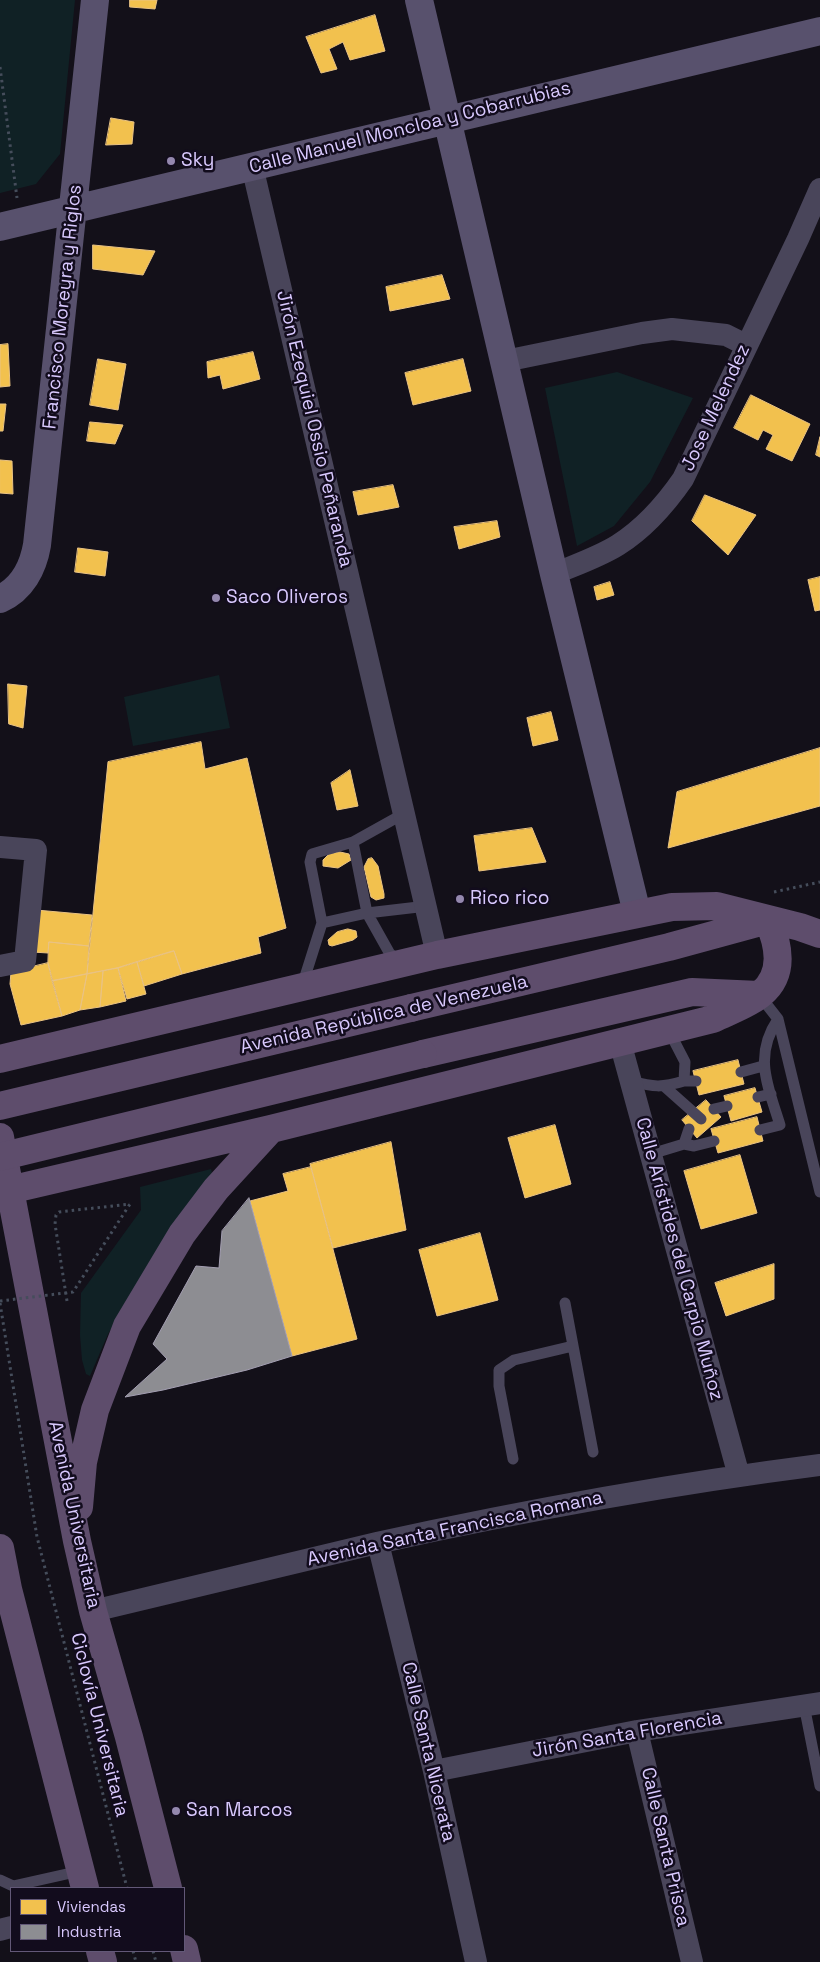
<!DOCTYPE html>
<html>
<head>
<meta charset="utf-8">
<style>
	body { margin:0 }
	#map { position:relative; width:820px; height:1962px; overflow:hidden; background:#131019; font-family:"Space Grotesk",sans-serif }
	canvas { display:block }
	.legend { position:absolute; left:10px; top:1887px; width:175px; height:65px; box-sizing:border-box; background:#120c1d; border:1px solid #625877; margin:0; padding:6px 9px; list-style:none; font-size:15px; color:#d9c9fe }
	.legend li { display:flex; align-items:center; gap:10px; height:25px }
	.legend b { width:25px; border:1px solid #625877 }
</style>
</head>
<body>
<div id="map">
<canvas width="820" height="1962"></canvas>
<ul class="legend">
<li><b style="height:14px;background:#f2c14e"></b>Viviendas</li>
<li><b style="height:14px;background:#8d8d92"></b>Industria</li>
</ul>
</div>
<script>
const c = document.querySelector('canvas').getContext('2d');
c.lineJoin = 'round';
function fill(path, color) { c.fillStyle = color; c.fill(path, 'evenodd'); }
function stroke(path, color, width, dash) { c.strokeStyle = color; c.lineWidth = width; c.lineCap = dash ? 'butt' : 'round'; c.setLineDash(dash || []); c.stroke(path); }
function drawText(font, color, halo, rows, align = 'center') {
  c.font = font + ' "Space Grotesk",sans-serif'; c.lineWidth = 5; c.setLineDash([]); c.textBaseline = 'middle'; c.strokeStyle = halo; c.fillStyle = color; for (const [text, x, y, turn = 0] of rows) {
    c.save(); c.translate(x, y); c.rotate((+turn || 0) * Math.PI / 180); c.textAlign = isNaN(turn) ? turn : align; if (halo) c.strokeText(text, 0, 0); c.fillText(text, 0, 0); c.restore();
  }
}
fill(new Path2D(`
	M0,0H75L60,154L36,184L0,193Z
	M617,372L693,398L650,482L614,526L577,546L545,388Z
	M219,675L230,728L133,746L124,697Z
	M211,1169L212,1173L176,1224L108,1334L90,1376L86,1374L82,1360L80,1335L81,1293L141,1210L140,1187Z`), '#102125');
const homes = new Path2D(`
	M130,0H157L155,9L130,7Z
	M375,15L385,51L350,60L343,42L329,49L337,69L321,73L306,37Z
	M111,118L134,122L132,144L106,145Z
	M93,245L155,251L143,275L93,269Z
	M442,275L450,299L390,311L386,287Z
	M8,344L10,386L0,387V345Z
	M253,352L260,379L223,389L220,375L208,378L207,362Z
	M98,359L126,364L118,410L90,405Z
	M463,359L471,391L413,405L405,373Z
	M751,395L810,424L792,461L766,449L773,435L763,430L758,440L734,428Z
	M0,404H6L3,431H0Z
	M90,422L123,425L115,444L87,441Z
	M820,437V457L816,455Z
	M0,460L12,461L13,494L0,493Z
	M393,485L399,507L358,515L353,492Z
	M705,495L756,515L728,555L692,521Z
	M497,521L500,537L459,549L454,527Z
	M78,548L108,552L105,576L75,572Z
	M820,577V610L815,611L808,580Z
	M610,582L614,595L597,600L594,587Z
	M8,684L27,686L23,728L9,724Z
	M551,712L558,740L533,746L527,718Z
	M201,742L205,769L247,758L286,928L258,937L261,953L182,974L174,951L118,968L87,974L108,762Z
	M820,748V806L668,848L677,792Z
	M350,770L358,806L337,810L331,783Z
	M532,828L546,862L479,871L474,836Z
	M340,852L349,854L351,860L338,868L323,866V860L329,854Z
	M372,858L378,866L384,894V898L376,900L371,897L364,867L368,859Z
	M36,910L92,915L89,946L49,942L48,953L32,952Z
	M348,929L356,931L357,937L353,940L332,946L329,945L328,940L337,932Z
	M49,942L89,946L87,974L52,981L48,963Z
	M174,951L182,974L144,986L137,962Z
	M137,962L146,994L127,999L118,968Z
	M48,963L62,1016L21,1025L10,984L11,972Z
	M118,968L126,1001L100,1007L103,971Z
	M103,971L100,1007L80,1010L87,974Z
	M87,974L80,1010L62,1016L52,981Z
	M738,1060L744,1084L699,1095L693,1071Z
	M755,1088L762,1112L731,1121L724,1096Z
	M706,1100L721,1117L697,1138L682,1120Z
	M757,1117L763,1141L718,1153L711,1129Z
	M555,1125L571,1184L525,1198L508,1138Z
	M391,1142L406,1230L333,1248L310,1164Z
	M740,1155L757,1213L701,1229L684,1171Z
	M311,1167L357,1339L292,1356L250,1201L288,1191L283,1174Z
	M480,1233L498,1300L437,1316L419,1250Z
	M774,1264V1299L726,1316L715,1283Z`);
fill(homes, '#f2c14e');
stroke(homes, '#eac383', 1);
const industry = new Path2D(`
	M249,1198L292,1356L247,1370L163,1390L125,1397L167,1359L153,1344L196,1266L219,1268L222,1231Z`);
fill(industry, '#8d8d92');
stroke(industry, '#a49fb2', 1);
stroke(new Path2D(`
	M0,67L17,198
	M774,892L820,882
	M67,1301L55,1224L56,1215L59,1212L130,1204
	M0,1303L37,1537L127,1888
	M133,1951L136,1962
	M153,1951L156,1962`), '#454d5b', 3, [2.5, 4]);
stroke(new Path2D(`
	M353,842L367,913L427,906
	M322,923L367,913L390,954L401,961
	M302,986L322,923L310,862L312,854L353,842L405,813
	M778,1019L820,1192
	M669,1031L685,1062L684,1081H696
	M741,1072L763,1066
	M631,1081C654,1087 661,1088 684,1081
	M665,1087L701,1119
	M758,1097L771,1094
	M714,1109L727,1106
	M760,1130L780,1125C768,1086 753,1056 778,1019L760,996
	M684,1144L694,1146L714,1141
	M651,1154L684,1144L689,1129
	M565,1303L593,1452
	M513,1459L499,1386V1370L514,1360L573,1346
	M804,1705L820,1786
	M0,1880L13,1886L80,1871`), '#49455a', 11);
stroke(new Path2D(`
	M252,166L437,955
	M505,361L642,333L672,329L726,335L746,345
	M554,574C575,565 599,557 618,545C645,528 665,505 683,479L798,239L820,189
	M0,847L36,850L25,961L0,966
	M620,1042L739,1476
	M378,1543L434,1771L476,1962
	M93,1611C188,1589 282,1565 377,1543C523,1511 671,1484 820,1465
	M637,1731L692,1962
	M434,1771L637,1731L820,1703
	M0,1930L11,1927`), '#49455a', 22);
stroke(new Path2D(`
	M419,0L554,574L637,913
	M0,227L820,31
	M0,599C22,589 33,568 37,545L95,0`), '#58516d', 28);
stroke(new Path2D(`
	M411,1008L669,947L768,920
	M423,1054L692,992L759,995
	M0,1059L437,955L672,907L717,906L800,927L820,934
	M0,1137L77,1541L93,1611L129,1737L168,1888
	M0,1192L271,1129L713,1019C727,1012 750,1004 761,994C785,974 779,945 768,920
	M79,1507L83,1462L95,1410L127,1326L182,1234L216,1189L271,1129
	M0,1548L8,1589L85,1888
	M184,1949L187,1962
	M100,1951L103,1962`), '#5e4d6c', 28);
stroke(new Path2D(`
	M0,1301L73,1292L130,1204`), '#454d5b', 3, [2.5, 4]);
stroke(new Path2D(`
	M0,1106L411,1008
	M0,1157L423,1054`), '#5e4d6c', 28);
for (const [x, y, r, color] of [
	[171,161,5,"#9488ae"],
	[216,598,5,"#9488ae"],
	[460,899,5,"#9488ae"],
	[176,1811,5,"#9488ae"]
]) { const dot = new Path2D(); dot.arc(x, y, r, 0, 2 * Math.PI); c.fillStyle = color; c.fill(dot); stroke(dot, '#120c1d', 2); }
drawText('19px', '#d9c9fe', '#120c1d', [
	["Calle Manuel Moncloa y Cobarrubias",410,128,-14],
	["Francisco Moreyra y Riglos",63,307,-84],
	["Jose Melendez",716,408,-65],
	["Jirón Ezequiel Ossio Peñaranda",314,429,77],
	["Avenida República de Venezuela",384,1015,-13],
	["Calle Arístides del Carpio Muñoz",679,1259,75],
	["Avenida Universitaria",74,1515,78],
	["Avenida Santa Francisca Romana",455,1529,-12],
	["Ciclovía Universitaria",99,1725,76],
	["Jirón Santa Florencia",627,1735,-10],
	["Calle Santa Nicerata",428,1752,77],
	["Calle Santa Prisca",665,1847,77]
]);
drawText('19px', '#d9c9fe', '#120c1d', [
	["Sky",181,161],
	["Saco Oliveros",226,598],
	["Rico rico",470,899],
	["San Marcos",186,1811]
], 'left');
</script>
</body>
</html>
